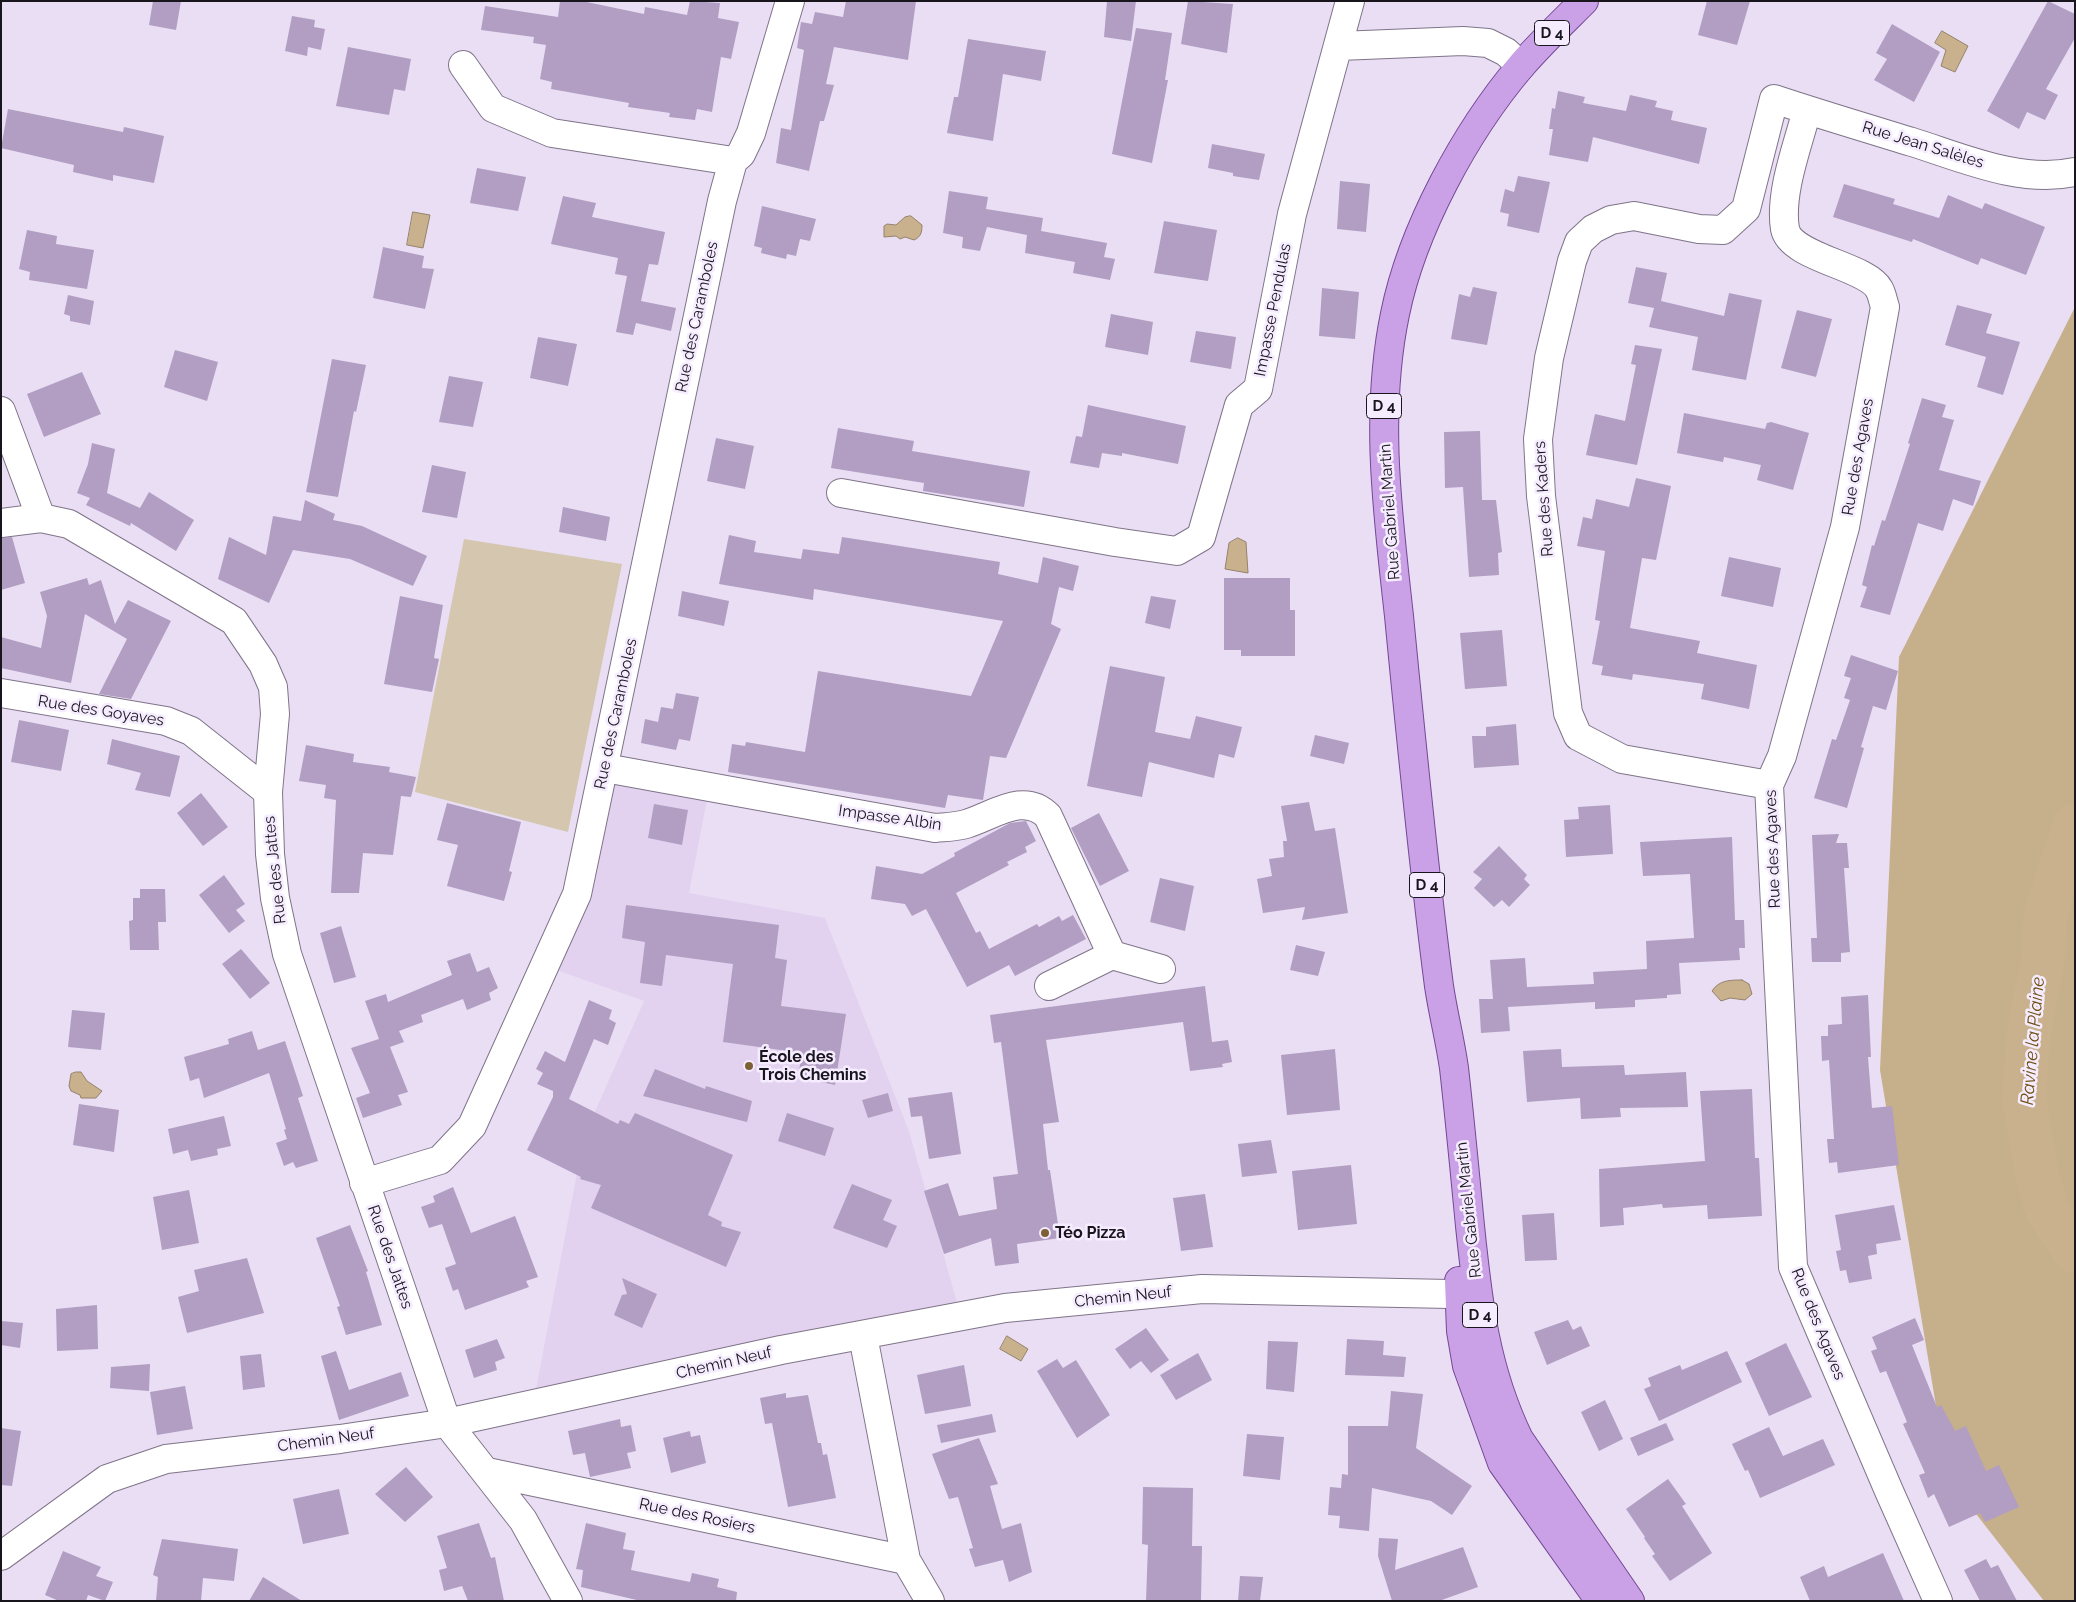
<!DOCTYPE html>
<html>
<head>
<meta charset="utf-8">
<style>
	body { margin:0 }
	#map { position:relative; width:2076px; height:1602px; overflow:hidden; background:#eadef5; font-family:Raleway,sans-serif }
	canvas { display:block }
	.frame { position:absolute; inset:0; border:2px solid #19151d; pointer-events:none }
</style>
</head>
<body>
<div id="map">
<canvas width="2076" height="1602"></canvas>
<div class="frame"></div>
</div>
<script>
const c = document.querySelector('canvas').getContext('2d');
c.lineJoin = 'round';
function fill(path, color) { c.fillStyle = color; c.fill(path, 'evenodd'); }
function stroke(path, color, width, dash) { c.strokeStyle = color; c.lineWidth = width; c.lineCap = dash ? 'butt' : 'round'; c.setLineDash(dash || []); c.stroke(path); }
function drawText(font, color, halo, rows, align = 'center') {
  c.font = font + ' Raleway,sans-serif'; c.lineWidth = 5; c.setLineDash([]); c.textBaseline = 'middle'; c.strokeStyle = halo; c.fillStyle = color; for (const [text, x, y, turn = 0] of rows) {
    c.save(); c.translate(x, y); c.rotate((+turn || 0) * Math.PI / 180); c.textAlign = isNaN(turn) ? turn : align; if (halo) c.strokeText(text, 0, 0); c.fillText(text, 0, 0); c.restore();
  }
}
fill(new Path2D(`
	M602,781L707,800L689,893L825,918L909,1131L961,1317L533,1405L584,1136L644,1001L545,966Z`), '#e2d2ef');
fill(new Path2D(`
	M464,539L622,564L568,832L415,792Z`), '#d5c6af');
fill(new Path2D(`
	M2075,307V1601H2044L1948,1478L1880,1070L1899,657Z`), '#c6af8b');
const water = new Path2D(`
	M1942,31L1968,46L1955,72L1941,66L1946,50L1935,43Z
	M413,212L430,215L423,248L407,245Z
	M911,216L922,225C922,232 921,237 914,240L905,237L900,239L896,236L884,237V226L887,224L896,225L905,217Z
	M1238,538L1246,542L1248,573L1225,569L1229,543Z
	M1742,980L1749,984L1752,994L1745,1000L1730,998L1721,1001L1712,991C1719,980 1730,980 1742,980Z
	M76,1072H81L87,1081L102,1091L96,1098H81L80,1095L71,1091L69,1086L71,1074Z
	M1007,1336L1028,1349L1021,1361L1000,1349Z`);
fill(water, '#c8b18c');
stroke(water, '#94826b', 1);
stroke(new Path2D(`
	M2075,825L2046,913L2042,967L2033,1007L2027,1053L2024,1099L2037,1176L2048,1212L2075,1251`), '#c8b18c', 44);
fill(new Path2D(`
	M153,1H181L176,30L149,25Z
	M560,1H582L644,14L645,7L687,15L690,1L720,3L718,18L739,22L731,59L721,57L712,112L697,109L695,120L669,117L670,113L628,107L629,103L551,89L552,82L540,79L546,45L533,43L534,37L481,30L485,6L558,17Z
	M846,1H916L908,60L834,47L826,84L834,85L824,121H820L809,171L776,163L781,128L791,130L804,50L797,48L801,22L812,24L815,12L843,17Z
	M1107,1H1136L1131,41L1104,37Z
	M1188,1L1233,4L1227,53L1181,44Z
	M1707,1H1750L1737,45L1698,35Z
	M2048,1L2075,14V38L2046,89L2058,95L2045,120L2027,112L2019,129L1987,111Z
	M292,16L315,20L314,27L325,29L321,50L308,47L307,56L285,51Z
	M1892,24L1940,52L1914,102L1874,80L1887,59L1876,53Z
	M1136,28L1172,33L1165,80H1168L1152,163L1112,154Z
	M968,39L1046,51L1041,81L1003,74L993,141L947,133L954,97H958Z
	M348,47L411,59L405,91L394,89L389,115L336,106Z
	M1558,91L1585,97L1583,103L1626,111L1630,95L1657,101L1655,107L1673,111L1671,120L1707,128L1699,164L1593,137L1588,162L1549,155L1553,129H1549L1552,108L1555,109Z
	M8,109L123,132L124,127L164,136L154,183L113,175V181L73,172L74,165L1,148Z
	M1212,144L1265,154L1259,180L1233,176V173L1208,168Z
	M477,168L526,177L518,211L470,203Z
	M1518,176L1550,182L1539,233L1507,226L1509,214L1500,212L1505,189L1514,192Z
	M1340,181L1370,184L1366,232L1337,229Z
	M1844,184L1895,199L1893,204L1939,218L1948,195L1982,209L1985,203L2045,227L2026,275L1981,258L1978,265L1913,239L1912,242L1833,217Z
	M949,191L988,197L986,209L1043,218L1041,231L1107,243L1104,257L1115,259L1110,280L1073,273L1075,262L1025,253L1027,235L987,227L980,251L962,248L963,237L943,233Z
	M563,196L596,203L592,217L665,232L658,265L649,264L641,301L676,308L671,331L636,323L633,335L616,332L627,276L615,274L618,258L551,244Z
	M762,206L816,219L810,241L800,239L796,256L787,254L786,259L761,253L762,248L754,246Z
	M1164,221L1217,230L1208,281L1154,273Z
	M27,230L57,236L56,244L94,250L87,289L29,280L30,272L19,269Z
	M383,247L424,256L422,268L434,269L425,309L373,298Z
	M1636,267L1667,273L1661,301L1724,316L1729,293L1762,300L1746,380L1692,370L1698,337L1649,327L1654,308L1628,303Z
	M1473,287L1497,292L1487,345L1451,339L1459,294L1470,297Z
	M1322,288L1359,292L1355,339L1319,336Z
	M68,295L94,301L90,325L70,321V316L64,314Z
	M1957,305L1992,314L1986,333L2020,342L2003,395L1977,387L1986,357L1945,345Z
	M1797,310L1832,319L1816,377L1781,368Z
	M1111,314L1153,322L1148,355L1105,347Z
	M1196,331L1236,337L1231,369L1190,362Z
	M538,337L577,344L568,386L530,378Z
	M1635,345L1662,349L1637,465L1586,455L1595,414L1625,421L1636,365L1631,364Z
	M175,350L218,362L207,401L164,387Z
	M332,359L366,365L356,412L354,411L338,497L306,492Z
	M82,372L101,414L44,437L27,394Z
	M449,376L483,382L473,427L439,422Z
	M1922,398L1946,405L1942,417L1954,420L1939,470L1981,481L1973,506L1953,499L1943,531L1918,523L1890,615L1860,607L1867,587L1862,585L1872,545L1874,546L1882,520L1885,521L1910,444L1908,443Z
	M1088,405L1186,426L1178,464L1122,453V456L1102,453L1099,468L1070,463L1076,436L1082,437Z
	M1684,413L1765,429L1767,423L1771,422L1809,433L1793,490L1757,480L1761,465L1724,457L1723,462L1677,453Z
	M838,428L914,441L912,451L1030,471L1024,507L923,491L924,483L831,468Z
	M1480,431L1482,500H1496L1502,552L1498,553L1499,575L1469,577L1463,487L1445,488L1444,432Z
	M716,438L754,446L745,489L707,481Z
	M92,443L115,449L107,493L140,508L149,492L194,520L176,551L131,523L130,526L86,505L90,498L77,493L88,464Z
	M432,465L466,472L457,518L422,512Z
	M1636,478L1671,486L1656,560L1642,558L1630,628L1700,641L1697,653L1757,665L1749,709L1701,699L1704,684L1633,674L1632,680L1601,675L1603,666L1592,664L1600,621L1595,620L1605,551L1577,546L1583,517L1592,519L1596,499L1629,507Z
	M305,500L335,514L333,520L362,526L427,556L413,586L350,559L293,550L269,603L218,579L229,537L266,555L273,516L301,521Z
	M563,507L610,517L606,541L559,532Z
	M729,535L756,541L754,552L801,559L803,549L839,554L842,537L881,543L1000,562L998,574L1038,583L1043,557L1079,566L1073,591L1059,587L1051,624L1061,629L1006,758L990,756L983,800L948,795L945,808L728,772L732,744L745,746L746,742L805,752L818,671L971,696L1003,621L814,589L813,600L719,584Z
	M12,537L25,583L1,590V538Z
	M1729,557L1781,568L1773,607L1721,596Z
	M87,578L89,585L101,580L115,624L128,600L171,621L131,699L99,694L127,639L85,614L71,683L1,668V637L41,648L47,616L40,592Z
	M1224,578H1290V610H1295V656H1241V650H1224Z
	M682,591L729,601L724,626L678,616Z
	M400,596L443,605L434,658L439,659L432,692L384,684Z
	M1151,596L1176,600L1170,629L1145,623Z
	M1502,630L1507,686L1465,689L1460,633Z
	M1851,655L1898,671L1886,710L1873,706L1861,747L1864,748L1847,808L1814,798L1832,739L1836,740L1850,700L1844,698L1851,678L1844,676Z
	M1110,666L1165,677L1155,732L1190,739L1196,716L1242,727L1234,758L1219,754L1214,778L1149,762L1142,797L1087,786Z
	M676,693L699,697L690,741L679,739L676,750L641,743L645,719L658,722L661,707L673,709Z
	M19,720L69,730L61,771L11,762Z
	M1516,724L1519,765L1474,768L1472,736H1486V727Z
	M1315,735L1349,743L1344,764L1310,756Z
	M112,739L180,756L170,797L135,790L141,773L107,764Z
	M306,745L354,754L353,762L390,767L389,772L416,777L411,797L401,796L393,855L363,853L359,893H331L336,800L324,798L326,785L299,781Z
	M201,793L228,827L203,846L177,813Z
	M1309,802L1315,831L1335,828L1348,913L1302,920L1305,907L1263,913L1257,879L1272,876L1269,859L1284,857L1283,841H1287L1281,806Z
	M447,803L521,822L509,871L512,872L504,901L447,886L458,845L437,840Z
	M654,804L688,810L682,845L648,838Z
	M1610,805L1613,854L1566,857L1564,820L1579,819L1578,807Z
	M1099,813L1129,871L1100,886L1071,828Z
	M1026,821L1036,841L1025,847L1027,852L1007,862L1009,865L956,893L976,933L980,931L989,949L1037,924L1039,927L1059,916L1062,921L1073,915L1086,939L1015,976L1009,965L967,987L926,909L912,916L905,904L871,899L876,866L922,874L955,856L954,853L1010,823Z
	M1839,834L1836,843H1847L1849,868H1844L1850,952L1841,953V962H1812L1811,938H1817L1812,835Z
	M1732,837L1735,920H1744L1745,948H1739L1740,960L1679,963L1681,994L1667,995V998L1635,1000V1007L1595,1009V1002L1508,1007L1510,1031L1481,1033L1479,999H1493L1490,960L1525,958L1527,987L1594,984L1593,972L1647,969L1646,941L1694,938L1690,874L1643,876L1640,842Z
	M1499,846L1527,875L1524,879L1530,885L1509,907L1502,900L1494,907L1474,888L1482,879L1473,872Z
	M224,875L245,904L236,910L245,921L229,933L199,895Z
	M1160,878L1194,886L1185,931L1150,922Z
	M140,889H165L166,922H158L159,950H130L129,921L133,920V898H140Z
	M626,905L779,925L775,958L787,960L781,1006L846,1014L835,1085L798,1077L802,1053L723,1042L733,964L666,955L662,986L640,983L645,942L622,938Z
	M341,926L356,977L334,983L320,933Z
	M1296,945L1325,952L1318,976L1290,970Z
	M241,949L270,983L250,999L222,964Z
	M470,953L477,972L489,967L498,988L489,993L491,1000L467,1010L463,999L421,1015L423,1022L399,1031L404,1042L390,1047L408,1092L398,1095L402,1105L363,1118L356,1098L370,1093L351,1048L379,1039L365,1001L386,994L388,1002L452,975L447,961Z
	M1205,986L1212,1042L1228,1040L1232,1062L1222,1064L1223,1067L1190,1071L1183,1022L1046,1040L1059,1122L1043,1124L1048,1170H1050L1060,1238L1017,1244L1019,1263L995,1266L991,1238L944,1254L924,1191L948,1183L959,1216L997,1209L993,1177L1018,1174L1001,1042L994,1043L990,1015Z
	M1868,995L1871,1057H1868L1872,1108L1892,1106L1899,1165L1838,1173L1837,1162L1829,1163L1827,1139H1834L1829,1060L1822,1061L1821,1036H1828V1025L1842,1024L1841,997Z
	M589,1000L612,1010L609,1019L616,1023L608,1045L594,1039L569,1099L618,1124L620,1120L629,1124L635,1113L733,1155L708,1215L722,1222L721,1226L741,1232L726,1267L591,1208L601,1185L580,1179L581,1177L527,1150L553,1097V1091L537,1084L543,1073L536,1069L545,1051L565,1062Z
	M72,1010L105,1013L101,1050L68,1047Z
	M252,1031L258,1050L285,1041L303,1096L298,1098L318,1161L296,1168L293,1162L284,1166L276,1143L287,1139L284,1130L286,1129L269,1073L204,1098L199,1078L190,1081L184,1057L229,1044L228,1039Z
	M1335,1049L1340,1110L1287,1115L1281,1055Z
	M1561,1049L1562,1067L1624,1065L1625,1075L1686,1072L1688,1107L1620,1108L1621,1117L1581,1119L1580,1098L1527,1102L1523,1051Z
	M655,1069L705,1089L706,1086L752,1101L747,1122L643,1096Z
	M1752,1089L1755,1158H1759L1762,1216L1708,1219L1707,1205L1663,1208L1662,1204L1623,1208L1624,1225L1600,1227L1599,1169L1705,1161L1700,1091Z
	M952,1092L961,1154L929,1159L922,1116L911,1117L908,1098Z
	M888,1093L893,1111L868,1118L862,1100Z
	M79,1104L119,1110L114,1152L73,1145Z
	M787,1113L834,1128L825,1156L778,1141Z
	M224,1116L231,1146L217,1149L218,1155L191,1161L188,1150L173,1154L168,1129Z
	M1271,1140L1277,1173L1242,1177L1238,1144Z
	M1351,1165L1357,1224L1298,1230L1292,1171Z
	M852,1184L892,1200L883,1220L897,1226L887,1248L833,1228Z
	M453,1187L471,1233L515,1216L538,1277L526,1281L529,1287L465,1310L458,1289L453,1291L445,1268L456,1264L442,1224L429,1228L421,1207L435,1202L433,1196Z
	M189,1190L199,1243L162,1250L153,1197Z
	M1205,1194L1213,1247L1181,1251L1173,1198Z
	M1894,1205L1901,1240L1876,1244L1877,1254L1868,1256L1872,1279L1849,1283L1846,1270L1840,1271L1836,1251L1841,1250L1835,1215Z
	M1554,1213L1557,1260L1525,1261L1522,1215Z
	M350,1225L368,1271L366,1272L382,1325L346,1335L337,1307L340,1306L316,1238Z
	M247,1258L264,1313L187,1333L178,1297L199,1291L194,1270Z
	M622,1278L657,1294L642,1328L614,1315L622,1295L627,1294Z
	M97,1305L98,1349L57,1351L56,1309Z
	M1915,1318L1924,1340L1912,1345L1937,1407L1941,1405L1955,1431L1966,1426L1986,1471L1999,1465L2019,1507L1985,1522L1980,1513L1949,1527L1934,1494L1928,1498L1919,1475L1925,1473L1903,1424L1907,1422L1886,1371L1880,1373L1871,1351L1877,1349L1872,1337Z
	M1568,1320L1573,1330L1581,1326L1590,1346L1547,1365L1534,1332Z
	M1,1321L23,1323L20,1348L1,1345Z
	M1146,1328L1169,1360L1151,1373L1141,1361L1130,1369L1115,1349Z
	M497,1339L505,1358L495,1362L497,1370L474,1378L465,1350Z
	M1347,1339L1384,1341L1383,1355L1406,1357L1404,1377L1345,1375Z
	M1268,1341L1298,1342L1294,1392L1266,1389Z
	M1786,1343L1812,1397L1769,1416L1745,1363Z
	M336,1351L349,1390L401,1372L409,1396L339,1420L321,1356Z
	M1727,1351L1742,1382L1659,1421L1644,1389L1651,1386L1648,1378L1680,1365L1682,1370Z
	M1198,1353L1212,1380L1176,1400L1160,1375Z
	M261,1354L265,1387L243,1390L240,1356Z
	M1057,1359L1063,1368L1076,1360L1110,1415L1077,1438L1037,1371Z
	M150,1364L149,1391L110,1388L111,1367Z
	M964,1365L971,1406L925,1414L917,1375Z
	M185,1386L193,1429L157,1435L150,1392Z
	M1391,1391L1423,1394L1416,1448L1472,1486L1452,1515L1431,1501L1372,1488L1369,1531L1339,1528L1340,1516L1328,1515L1330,1487L1341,1488L1342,1474L1348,1475V1426H1388Z
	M786,1393V1398L808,1395L818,1443H821L823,1455L827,1454L836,1498L788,1507L772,1423L765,1424L760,1398Z
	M1605,1400L1623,1439L1599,1451L1581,1412Z
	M992,1414L996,1432L941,1443L937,1425Z
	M620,1419L621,1427L631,1425L636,1451L627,1453L631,1468L590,1477L585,1453L573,1455L568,1431Z
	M1666,1423L1674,1440L1638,1456L1630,1438Z
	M1769,1427L1783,1456L1823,1439L1835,1465L1760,1498L1748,1470L1745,1471L1732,1444Z
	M1,1428L21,1431L12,1486L1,1485Z
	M690,1431L691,1437L700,1435L706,1463L671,1473L663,1438Z
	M1247,1434L1284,1437L1280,1480L1243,1476Z
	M979,1438L998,1484L990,1486L1002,1529L1021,1523L1032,1572L1009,1582L1003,1560L975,1567L969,1549L973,1548L958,1497L949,1499L932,1454Z
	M406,1467L433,1497L405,1522L375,1494Z
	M1668,1479L1686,1504L1682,1506L1712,1553L1670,1581L1652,1556L1655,1554L1644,1538L1645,1537L1626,1509Z
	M1143,1487L1193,1488L1192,1546H1202L1201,1601H1146L1148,1545L1142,1544Z
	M339,1489L349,1534L303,1544L293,1499Z
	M479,1523L491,1558L495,1557L504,1601H468L462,1586L444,1591L439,1570L447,1568L437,1536Z
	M586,1523L626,1533L623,1549L635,1551L631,1570L690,1582L692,1573L719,1579L717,1587L737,1592L736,1601H641L581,1587L583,1570L576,1569Z
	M1379,1538L1398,1539L1395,1570L1463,1547L1478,1587L1439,1601H1392L1378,1556Z
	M162,1539L238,1549L234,1581L203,1578L201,1601H156L158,1577L153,1575Z
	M63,1551L101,1567L96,1576L113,1582L105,1601L88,1595L86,1601H59L45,1595Z
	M1883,1553L1904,1601H1810L1800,1577L1824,1566L1828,1577Z
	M1986,1559L1991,1568L1998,1565L2017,1601H1980L1964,1570Z
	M1240,1576L1263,1577L1260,1601H1238Z
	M263,1577L302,1601H249Z`), '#b19ec2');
const street = new Path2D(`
	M1339,46L1463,41L1488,43L1506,52L1521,66
	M463,65L493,108L552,133L733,161
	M1807,110C1798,145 1779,193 1785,229C1791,258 1867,266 1879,289C1882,294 1883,301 1885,307L1845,527L1782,756L1769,785L1793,1267L1889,1491L1938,1601
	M1,411L41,518
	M841,493L1115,542L1177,551L1201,537L1239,405L1258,389L1292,214L1350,1
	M1,523L41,518L69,524L234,621L263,664L273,687L275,714L268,792L270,854L275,898L287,954L447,1423L523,1520L568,1601
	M1,693L166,721L191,731L268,792
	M605,768L935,828C945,827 956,827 966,824C993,816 1024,791 1048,816L1112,955
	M1769,785L1622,759L1578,736L1568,713L1541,496L1538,439L1549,358L1572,261L1579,242L1593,229L1611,220L1634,216L1699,229L1723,230L1746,209L1774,99C1819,114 1866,128 1912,142C1963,158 2021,184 2075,172
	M1049,986L1112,955L1161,969
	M364,1183L440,1160L472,1126L577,894L722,201L733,161L741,154L751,133L790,1
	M863,1336L906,1560L930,1601
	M487,1472L906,1560`);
const secondary = new Path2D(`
	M1,1556L107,1479L166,1459L340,1439L447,1423L781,1350L1005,1308L1202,1289L1450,1294L1477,1291`);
const primary = new Path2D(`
	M1584,1C1563,22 1541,43 1521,66C1465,132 1412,230 1395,314C1374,415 1388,516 1399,616C1411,740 1423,863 1439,986C1443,1013 1450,1040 1454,1068C1460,1121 1465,1174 1470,1226C1478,1303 1485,1369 1519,1439L1630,1601
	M1459,1281L1461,1331L1467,1366L1502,1463L1600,1601`);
stroke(street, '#7f7488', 30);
stroke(secondary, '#7f7488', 30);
stroke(primary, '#754895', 30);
stroke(street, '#fff', 28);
stroke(secondary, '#fff', 28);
stroke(primary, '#caa1e6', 28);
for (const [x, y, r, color] of [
	[749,1066,5,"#7c6134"],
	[1045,1233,5,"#7c6134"]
]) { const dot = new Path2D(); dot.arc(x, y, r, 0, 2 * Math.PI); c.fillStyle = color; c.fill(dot); stroke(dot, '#f6ecff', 2); }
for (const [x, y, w] of [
	[1552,33,35],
	[1384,406,35],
	[1427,885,35],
	[1480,1315,35]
]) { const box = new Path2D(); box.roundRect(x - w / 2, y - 12.5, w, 25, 4); c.fillStyle = '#f6ecff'; c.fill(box); stroke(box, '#19151d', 1); }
drawText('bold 15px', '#19151d', null, [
	["D 4",1552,33],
	["D 4",1384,406],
	["D 4",1427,885],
	["D 4",1480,1315]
]);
drawText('16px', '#19151d', '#f6ecff', [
	["Rue Jean Salèles",1923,145,17],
	["Impasse Pendulas",1273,310,-79],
	["Rue des Caramboles",697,317,-78],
	["Rue des Agaves",1858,457,-80],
	["Rue des Kaders",1544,499,-94],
	["Rue Gabriel Martin",1390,512,-94],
	["Rue des Goyaves",101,711,9],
	["Rue des Caramboles",616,714,-78],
	["Impasse Albin",890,818,8],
	["Rue des Agaves",1773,849,-92],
	["Rue des Jattes",275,870,-96],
	["Rue Gabriel Martin",1469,1210,-96],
	["Rue des Jattes",390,1257,71],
	["Chemin Neuf",1123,1297,-6],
	["Rue des Agaves",1818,1324,68],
	["Chemin Neuf",724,1363,-13],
	["Chemin Neuf",326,1440,-8],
	["Rue des Rosiers",697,1516,12]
]);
drawText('bold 16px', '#19151d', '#f6ecff', [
	["École des",759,1057],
	["Trois Chemins",759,1075],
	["Téo Pizza",1055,1233]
], 'left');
drawText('italic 18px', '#6f4f11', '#f6ecff', [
	["Ravine la Plaine",2033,1041,-85]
]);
</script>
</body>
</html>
